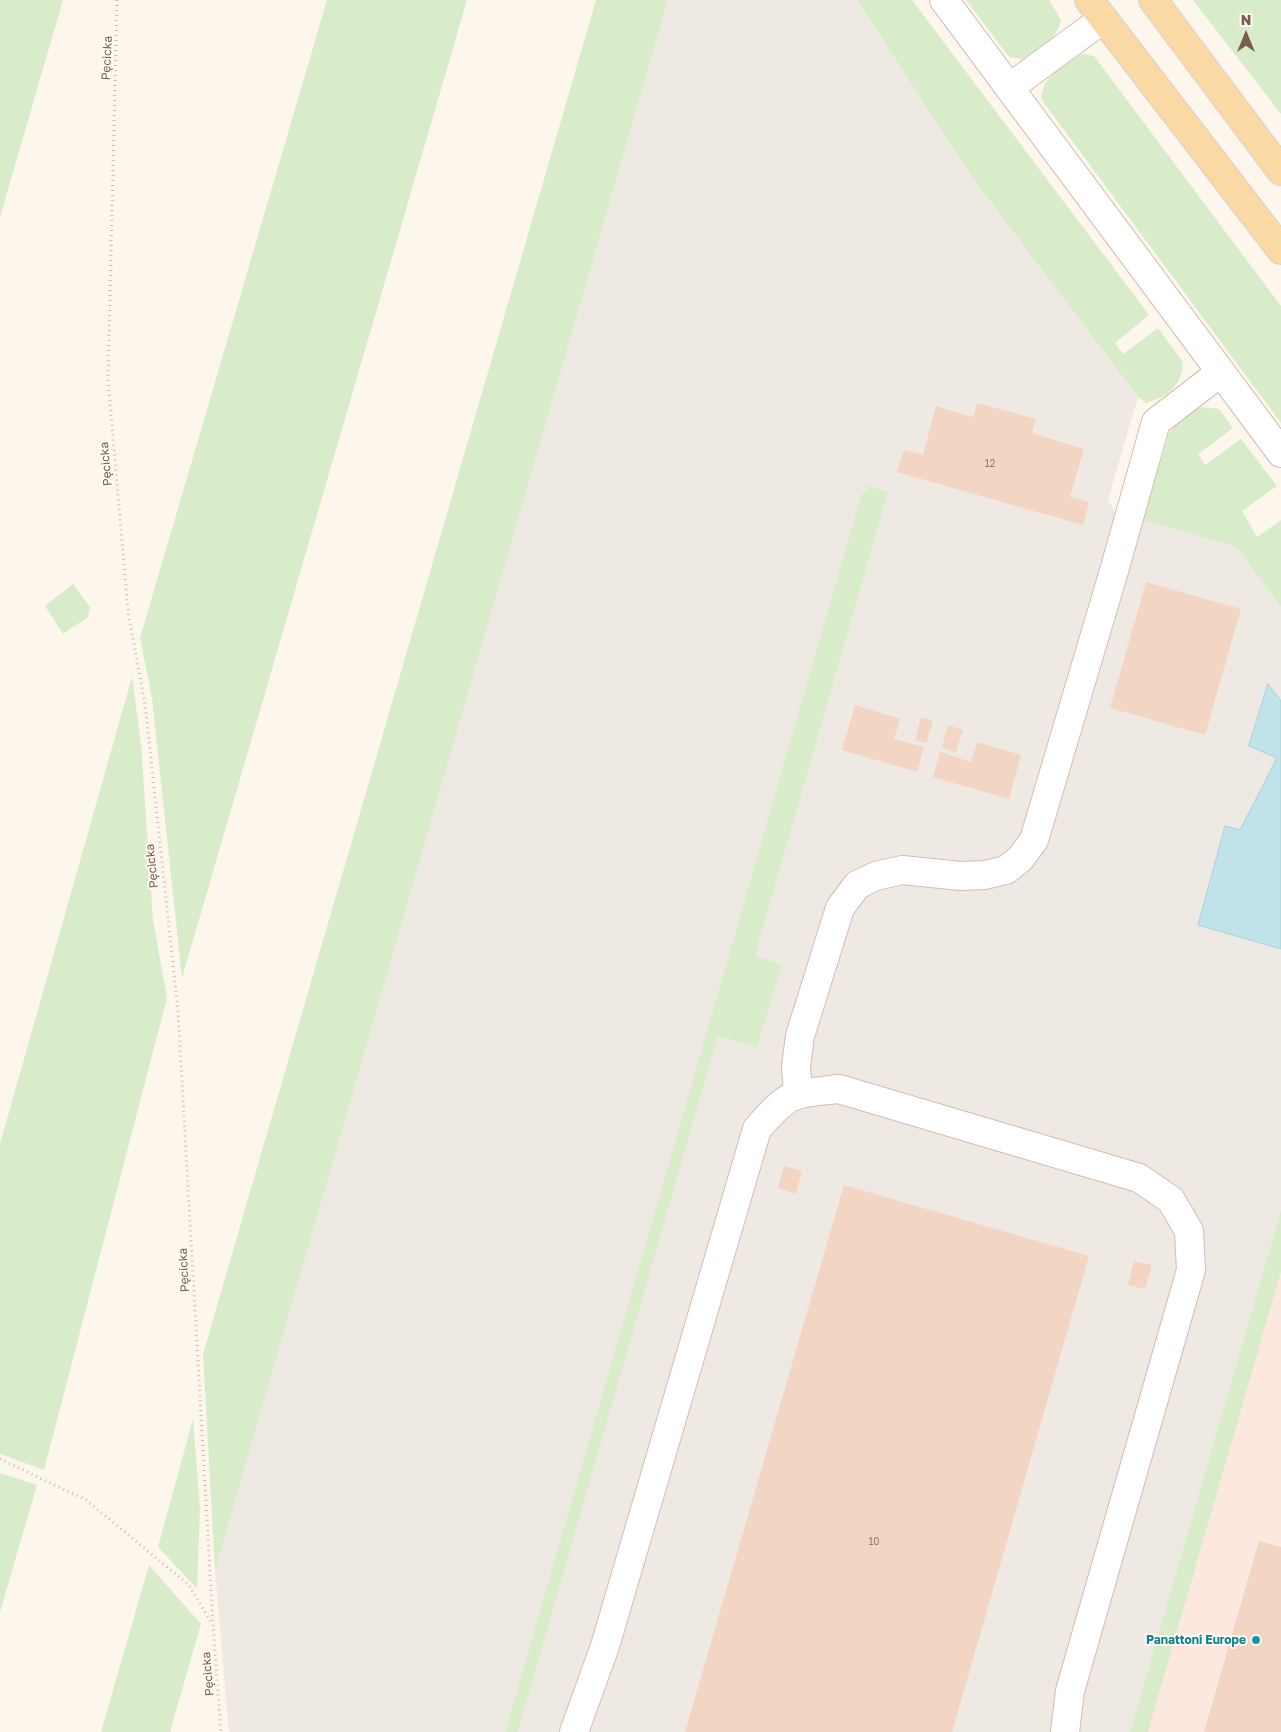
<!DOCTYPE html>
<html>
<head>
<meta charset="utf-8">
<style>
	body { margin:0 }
	#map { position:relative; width:1281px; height:1732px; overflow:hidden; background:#fdf6ec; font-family:"Golos Text",sans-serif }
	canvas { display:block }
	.north { position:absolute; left:1221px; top:10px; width:50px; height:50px; -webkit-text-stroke:4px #fffaf3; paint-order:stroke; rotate:0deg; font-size:14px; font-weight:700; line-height:20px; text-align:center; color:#7a5c4d }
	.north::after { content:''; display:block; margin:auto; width:18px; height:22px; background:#7a5c4d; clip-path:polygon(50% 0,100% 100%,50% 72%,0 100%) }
</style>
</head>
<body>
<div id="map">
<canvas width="1281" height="1732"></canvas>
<div class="north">N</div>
</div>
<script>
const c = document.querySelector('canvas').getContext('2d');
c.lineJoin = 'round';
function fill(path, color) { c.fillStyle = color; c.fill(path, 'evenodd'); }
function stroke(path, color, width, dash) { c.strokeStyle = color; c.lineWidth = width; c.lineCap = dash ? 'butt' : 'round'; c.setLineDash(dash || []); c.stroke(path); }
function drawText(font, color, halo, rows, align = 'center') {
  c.font = font + ' "Golos Text",sans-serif'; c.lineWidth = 4; c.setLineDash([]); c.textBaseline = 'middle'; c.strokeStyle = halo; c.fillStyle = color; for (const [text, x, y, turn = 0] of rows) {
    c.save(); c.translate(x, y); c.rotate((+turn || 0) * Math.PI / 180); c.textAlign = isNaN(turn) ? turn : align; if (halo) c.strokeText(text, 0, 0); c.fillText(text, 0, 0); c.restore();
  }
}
fill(new Path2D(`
	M1281,1272V1732H1148Z`), '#fde8e0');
fill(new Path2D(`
	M668,0H857L971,176L1138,397L1108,500L1115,512L1236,547L1281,607V1210L1130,1732H518L718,1036L782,964L755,956L888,492L880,490L861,497L505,1732H229L215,1571Z`), '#efe9e4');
fill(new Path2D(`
	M0,0H63L0,217Z
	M327,0H467L182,978L152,698L140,638Z
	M596,0H668L215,1571L203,1354Z
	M857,0H912L1149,315L1115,343L1123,354L1158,328L1183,362C1182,386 1167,397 1146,403L1138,397L971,176Z
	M966,0H1049L1061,20C1057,40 1038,49 1022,59L1009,57Z
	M1193,0H1281V114Z
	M1082,54L1094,56L1281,306V423L1041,99C1043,76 1063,65 1082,54Z
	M1201,407L1219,409L1233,428L1198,454L1205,465L1241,439L1277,486L1242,511L1257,537L1281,520V607L1236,547L1143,520L1169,433L1186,414Z
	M869,486L888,492L755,956L782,964L757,1047L718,1036L518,1732H505L861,496Z
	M73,584L90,607L88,617L63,634L45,606Z
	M132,677L141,744L153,920L167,998L44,1470L0,1454V1144Z
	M1281,1210V1272L1148,1732H1130Z
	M193,1419L200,1508L197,1589L158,1547Z
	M0,1473L37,1485L0,1612Z
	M149,1565L201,1624L170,1732H101Z`), '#d8ecc9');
const water = new Path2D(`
	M1268,684L1281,701V949L1198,925L1225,826L1240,830L1277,758L1249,746Z`);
fill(water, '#bfe3e8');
stroke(water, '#a5d3da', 1);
fill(new Path2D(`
	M977,403L1036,419L1032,433L1084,449L1070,497L1089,502L1083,525L897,472L904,450L923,455L936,406L973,417Z
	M1146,582L1241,609L1205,735L1110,708Z
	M855,705L900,719L894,739L924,747L917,772L842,750Z
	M921,717L933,721L926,743L915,740Z
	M948,725L963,730L956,752L942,748Z
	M977,742L1021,755L1009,799L933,777L940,752L971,762Z
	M784,1166L802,1171L796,1194L778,1188Z
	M844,1185L1089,1256L952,1732H685Z
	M1134,1261L1152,1265L1145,1289L1128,1285Z
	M1259,1541L1281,1547V1732H1204Z`), '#f3d5c3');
const minor = new Path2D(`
	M944,0L1281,453
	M1009,88L1103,19
	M798,1093L796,1066L800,1036L840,908L857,885L876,876L902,870L961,876L985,875L1006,870L1020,859L1034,840L1114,571L1156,422L1221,372
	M574,1732L605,1646L757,1129C789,1092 791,1094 839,1089L1139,1178L1171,1200L1189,1231L1191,1270L1070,1691L1065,1732`);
const major = new Path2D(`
	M1089,0L1281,250
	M1153,0L1281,171`);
stroke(minor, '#d1beb0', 30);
stroke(major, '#dad1cd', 30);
stroke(new Path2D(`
	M117,0L108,379L128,611L145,704L178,1012L213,1625L221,1732
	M0,1459L86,1500L189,1585L212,1624`), '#d9b8a5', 3, [1, 4]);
stroke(minor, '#fff', 28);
stroke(major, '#fbd9a5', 28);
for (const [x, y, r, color] of [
	[1256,1640,5,"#0f9aa8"]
]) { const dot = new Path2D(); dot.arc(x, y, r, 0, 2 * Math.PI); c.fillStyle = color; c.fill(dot); stroke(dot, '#fffaf3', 2); }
drawText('10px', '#987a6a', null, [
	["12",990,464],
	["10",874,1542]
]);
drawText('12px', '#7a5c4d', '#fffaf3', [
	["Pęcicka",107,58,-87],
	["Pęcicka",106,464,-95],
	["Pęcicka",152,866,-96],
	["Pęcicka",184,1270,-93],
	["Pęcicka",208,1674,-95]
]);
drawText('bold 12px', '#0d838f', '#fffaf3', [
	["Panattoni Europe",1246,1640]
], 'right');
</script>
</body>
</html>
